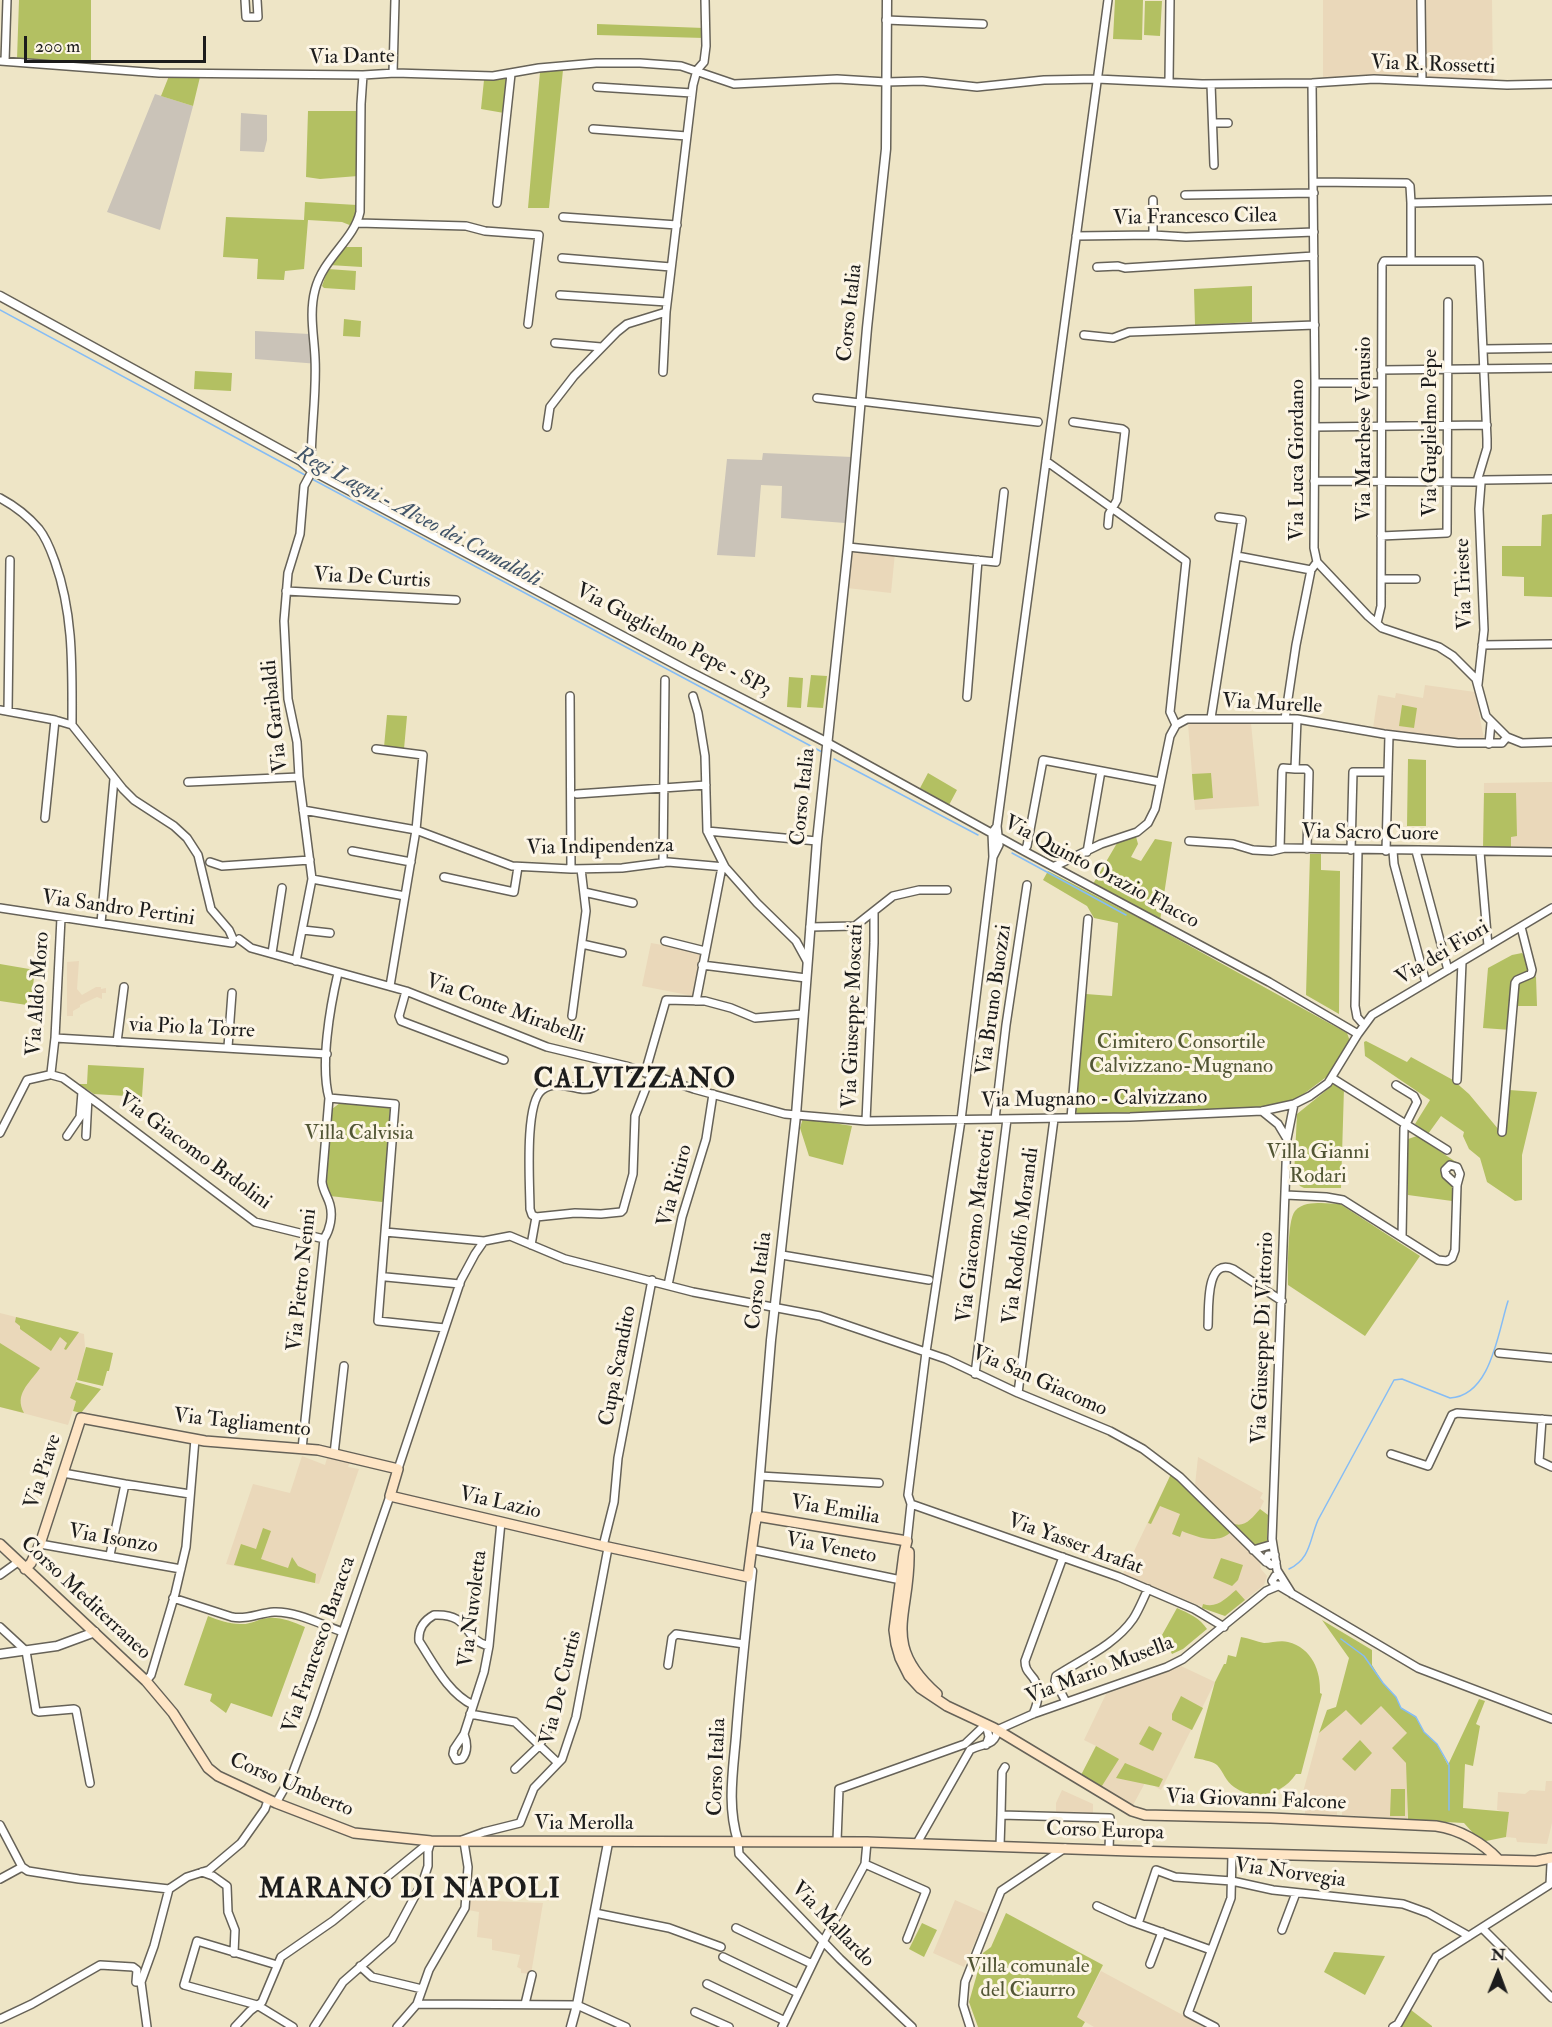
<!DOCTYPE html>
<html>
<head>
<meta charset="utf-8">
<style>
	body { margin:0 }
	#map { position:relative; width:1552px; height:2027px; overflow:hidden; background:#eee5c6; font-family:"IM FELL Double Pica",serif }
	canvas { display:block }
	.north { position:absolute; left:1468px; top:1943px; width:60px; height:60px; -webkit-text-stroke:4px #fcf5e5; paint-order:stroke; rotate:1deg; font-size:16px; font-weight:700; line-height:24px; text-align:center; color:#1c1c1c }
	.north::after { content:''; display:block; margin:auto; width:21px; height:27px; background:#1c1c1c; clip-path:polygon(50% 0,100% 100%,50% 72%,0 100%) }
	.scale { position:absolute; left:24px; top:36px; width:182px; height:27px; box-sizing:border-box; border:3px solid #1c1c1c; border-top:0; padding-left:8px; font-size:18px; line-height:21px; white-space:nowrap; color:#1c1c1c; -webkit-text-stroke:4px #fcf5e5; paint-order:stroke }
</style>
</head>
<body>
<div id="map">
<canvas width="1552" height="2027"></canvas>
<div class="north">N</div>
<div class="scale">200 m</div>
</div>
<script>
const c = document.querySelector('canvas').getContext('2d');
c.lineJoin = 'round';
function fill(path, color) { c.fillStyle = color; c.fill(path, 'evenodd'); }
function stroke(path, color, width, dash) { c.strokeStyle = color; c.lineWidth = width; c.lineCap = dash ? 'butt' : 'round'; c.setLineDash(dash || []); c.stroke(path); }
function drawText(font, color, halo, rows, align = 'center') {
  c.font = font + ' "IM FELL Double Pica",serif'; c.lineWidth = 6; c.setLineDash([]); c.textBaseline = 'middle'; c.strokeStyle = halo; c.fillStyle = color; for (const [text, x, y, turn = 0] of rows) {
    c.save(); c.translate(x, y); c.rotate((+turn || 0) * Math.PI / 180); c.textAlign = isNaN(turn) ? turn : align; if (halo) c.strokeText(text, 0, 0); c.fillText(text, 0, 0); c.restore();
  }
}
fill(new Path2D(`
	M1323,0H1492L1493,88L1379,83L1378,76L1323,78Z
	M851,548L895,553L891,593L847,588Z
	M1425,685L1475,692L1484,739L1471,741L1425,736L1373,728L1378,695L1395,698L1396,693L1423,698Z
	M1251,723L1259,806L1195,810L1188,724Z
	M1552,782V849H1483L1484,783Z
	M651,943L702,952L693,996L642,986Z
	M79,961L77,989L82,995L96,987H101V989L106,988V993H102V999L97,997L80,1005V1007L73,1011V1016H67V962Z
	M0,1313L84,1334L85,1347L82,1365L70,1398L76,1401L68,1425L0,1407Z
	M302,1456L325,1465L327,1458L350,1461L348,1467L359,1469L319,1584L226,1564L253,1484L290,1493Z
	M1198,1457L1263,1493L1260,1498L1264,1501L1260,1509L1268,1515L1255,1548L1195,1485Z
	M1171,1474L1260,1561L1261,1569L1267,1576L1264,1585L1225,1616L1123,1574Z
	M1181,1666L1215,1682L1161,1790L1146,1781L1132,1807L1080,1777L1096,1746L1084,1740L1106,1694Z
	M1381,1706L1407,1733V1819L1342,1815V1811H1337V1815H1305V1803L1302,1796L1319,1733L1346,1710Z
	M1546,1781H1552V1823L1547,1844L1517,1842L1516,1838L1506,1837L1509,1813L1497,1810L1498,1792L1525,1794L1530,1790L1545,1791Z
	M1062,1790L1093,1804V1815L1056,1818V1803Z
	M469,1900L543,1903L531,1974L521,1973V1969L517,1967L520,1955L492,1950V1939L477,1937L479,1912L468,1910Z
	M955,1900L987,1914L964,1967L933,1953Z
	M1101,1971L1205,2027H1094L1077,2017Z`), '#ead8ba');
fill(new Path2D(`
	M155,94L193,106L160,230L107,212Z
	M241,113L267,115V140L264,152L240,151Z
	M255,331L309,334V338L317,337L319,364L255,359Z
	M763,453L852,457L845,523L781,518L782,486L761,485L755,557L717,555L727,459L762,460Z`), '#cac3b8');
fill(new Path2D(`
	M19,0H91V63L17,59Z
	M1115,0H1143L1142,40L1113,39Z
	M1145,1H1162L1160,36L1144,35Z
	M597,24L704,28V38L597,35Z
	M563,70L549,208H528L540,72Z
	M169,76L200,77L193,106L161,96Z
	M508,77L504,113L481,109L484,80Z
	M308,111H358V176L320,179L306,177Z
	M305,202L357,205V212L352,226L342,222L308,220L304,269L285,271L284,280L257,279L258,259L223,257L226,217L304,220Z
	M345,247H362V267L329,265Z
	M328,269L356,271L355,290L324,288L322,286Z
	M1252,286V322L1195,325L1194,289Z
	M344,319L361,321L360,337L343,336Z
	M195,371L232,373L231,391L194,389Z
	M1552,514V597L1524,596V577L1502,576V546H1541L1542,515Z
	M811,675L827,676L823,708L807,707Z
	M789,677L803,678L801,708L787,707Z
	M1402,705L1417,708L1414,728L1399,726Z
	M387,715L407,716L404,749L384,747Z
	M1408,759L1426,760V826H1407Z
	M928,773L957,790L949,805L920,788Z
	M1211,773L1213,798L1194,800L1192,774Z
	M1484,793H1516L1517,836L1511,837V850L1483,849Z
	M1135,833L1138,844L1131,857L1141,861L1155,839L1172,842L1160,921L1093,884L1120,838Z
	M1310,854H1321V870L1340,871L1339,1014L1306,995Z
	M1048,871L1143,920L1347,1033L1350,1041L1329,1075L1301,1096L1289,1102L1255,1109L1078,1114L1075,1110L1086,994L1112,996L1118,923L1094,918L1087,906L1043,880Z
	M1522,953L1532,967L1531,972L1536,977L1537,1006H1513L1511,1030L1483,1028L1488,968L1512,955Z
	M0,964L35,970L31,1001L27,1000V1005L0,1001Z
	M1366,1041L1407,1062L1411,1057L1453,1080L1469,1094L1504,1136L1509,1090L1537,1092L1522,1155V1200L1515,1201L1487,1182L1480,1158L1469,1149L1463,1136L1464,1132L1441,1116L1428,1134L1415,1124L1430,1100L1365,1056L1364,1042Z
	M88,1065L144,1068L142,1097L94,1094L79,1084H87Z
	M1334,1084L1344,1088L1341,1188H1304L1300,1186L1294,1176L1297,1114Z
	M345,1102L387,1106L390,1108L384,1201L382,1202L330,1196L326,1192L332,1109L340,1103Z
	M803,1118L852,1126L843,1165L809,1156L800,1128Z
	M1417,1136L1456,1162L1446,1164C1442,1175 1444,1179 1452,1186V1201L1408,1195V1139Z
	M1321,1203L1340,1204L1420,1256L1365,1336L1288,1285C1288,1271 1287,1220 1295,1211C1302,1203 1312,1203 1321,1203Z
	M16,1317L74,1331L79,1332L66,1350L64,1349L67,1343L60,1337L51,1351L20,1329V1326L15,1322Z
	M0,1343L40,1368C29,1384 14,1394 24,1413L0,1407Z
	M86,1347L113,1353L109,1371H107L103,1386L77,1380Z
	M76,1382L101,1389L81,1413L73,1411L76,1401L70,1398Z
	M1171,1474L1231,1532C1217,1545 1197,1537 1182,1531L1180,1537L1172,1534L1180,1514L1160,1506L1151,1524L1148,1523Z
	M1260,1509L1268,1515L1267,1544L1255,1548L1232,1523C1244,1529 1252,1518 1260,1509Z
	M263,1528L271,1531L261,1559L288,1568L292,1557L298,1566L316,1574L315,1583L234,1565L241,1544L256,1549Z
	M1221,1558L1243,1565L1238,1580L1232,1586L1213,1578Z
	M1236,1590L1245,1600L1225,1616L1202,1608L1203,1604C1217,1609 1226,1598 1236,1590Z
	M1177,1608C1188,1613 1200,1618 1207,1629L1183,1649L1172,1654L1162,1635Z
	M208,1616C218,1620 229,1624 240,1624C250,1625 258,1619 268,1618C281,1617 293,1622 305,1627L272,1717L231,1703L226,1713L210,1701L212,1694L184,1685Z
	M1322,1620L1372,1650V1665L1383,1683L1396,1697L1401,1708L1415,1716L1424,1732L1437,1744L1448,1765L1479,1699L1485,1701L1476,1724L1480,1726L1473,1766L1465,1764L1463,1808L1509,1812L1506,1837L1481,1842L1464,1823L1408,1820L1406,1763L1392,1748L1407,1733L1381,1706L1361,1725L1346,1710L1319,1733L1327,1710L1336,1707L1349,1658Z
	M1241,1637C1249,1638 1257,1642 1264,1643C1272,1643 1280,1640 1288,1642C1312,1648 1321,1671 1320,1693L1322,1694L1301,1774H1296C1283,1794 1255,1802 1234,1787C1226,1782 1223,1771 1217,1765C1212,1761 1200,1759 1194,1758L1215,1682L1224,1664H1226L1228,1655L1236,1657Z
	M1181,1696L1203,1708L1192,1730L1172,1720V1714Z
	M1149,1726L1162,1733L1153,1751L1139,1744Z
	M1360,1740L1372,1753L1355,1771L1342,1759Z
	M1096,1746L1119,1759L1100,1789L1080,1777Z
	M1125,1763L1163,1779L1159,1787L1116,1778Z
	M1391,1789H1405V1816H1390Z
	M1006,1913L1103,1965L1077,2017L1085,2022L1082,2027H978L969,2002L983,1953L991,1947Z
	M922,1923L937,1930L924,1957L909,1949Z
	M1334,1952L1385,1956L1365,1995L1324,1972Z
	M1411,2010L1432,2026V2027H1401Z`), '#b3c062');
stroke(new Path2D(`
	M0,310L305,475
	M312,479L822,752
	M834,759L978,835
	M1012,853L1126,915
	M1289,1569C1311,1558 1309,1541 1318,1520L1394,1380L1402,1379L1450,1398C1491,1396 1498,1332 1508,1301
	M1341,1639L1364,1656L1383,1683L1396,1697L1401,1708L1416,1717L1424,1732L1437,1744L1449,1765V1810`), '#85bcf5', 1.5);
const minor = new Path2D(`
	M245,0L246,17H258L257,0
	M1421,0L1422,81
	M886,20L983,24
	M0,61L159,73L363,75L395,73L493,76L539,68L596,63H640L681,66L734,84L837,79L886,82L922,81L977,87L1044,80L1097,79L1202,84L1312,83L1374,79L1507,85L1552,84
	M5,61L7,0
	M393,73L395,0
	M1169,82L1170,0
	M1312,83L1315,383L1314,548L1317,562L1368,616L1382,628L1439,647L1453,656L1476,679L1486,716L1507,737L1522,743L1552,742
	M1211,84L1214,165
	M597,87L692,93
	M1213,123H1228
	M593,129L687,136
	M1313,182L1407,183L1410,186L1411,203L1552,200
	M1185,195L1314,193
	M1153,200V235
	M497,203L511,74
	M1411,203V261H1476L1479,263L1487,439V448L1478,478
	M563,217L677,225
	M358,223L466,226L485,231L539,235L528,324
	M1076,236L1153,235L1186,237L1314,232
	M562,258L671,267
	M1097,267L1118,266L1125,268L1314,256
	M560,295L667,302
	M1084,335L1113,338L1129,332L1315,325
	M555,343L601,347
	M1484,349L1552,348
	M1381,370L1552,368
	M663,372L666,312L693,85L697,70L704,62L706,46L705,0
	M1315,383H1381
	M817,398L860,403
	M860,401L1038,422
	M1073,422L1122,429L1125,431L1117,500L1109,514L1108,525
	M547,427L550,407L574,376L617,332L627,324L666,312
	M1315,427L1487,425
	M1046,461L1186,561L1170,712L1176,725
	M1484,480L1552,479
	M1314,481L1478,482
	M0,498C15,506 28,516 39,529C47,539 51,551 55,562C74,615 72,670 72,725
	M1381,536L1447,533L1448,302
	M848,547L996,562L1004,492
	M1237,556L1311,570
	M1381,579H1416
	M286,591L456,600
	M1377,623L1381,606L1382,265L1384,261H1411
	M1482,645L1552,644
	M1478,684L1484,630L1479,509L1481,483
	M570,696L571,869
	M693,696L698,713L705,756L707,831L725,867L757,903L796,941L807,961
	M967,697L978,560
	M0,710L55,720L72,725L123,789L134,800L174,826L187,838L198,855L211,909L229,930L233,939
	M8,711L10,560
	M1211,718L1242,520L1219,517
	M1285,719L1296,645L1311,570L1317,562
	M828,743L1024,851L1269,982L1358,1034
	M1489,744L1491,723
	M376,749L423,755L416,830L390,986
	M1295,769H1306L1309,772L1307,849
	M188,782L299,777
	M577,794L706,785
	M303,810L416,830L512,866L571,869L622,868L668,862L725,867
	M45,818L55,720
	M707,831L817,841
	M1189,841L1233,844L1253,850L1272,851L1285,848L1552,852
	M1280,849L1282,771L1283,768L1295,769L1297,719
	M1351,850L1353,772H1388
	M1358,850L1355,1006L1357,1017L1364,1025
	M352,851L411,862
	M1024,851L1027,846L1043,760L1160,782
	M1386,851L1389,735
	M1393,851L1394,864L1426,983
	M1416,851L1448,970
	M1087,852L1101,771
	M1480,852L1488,946
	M993,857L999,845L997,826L1108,0
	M210,862L222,866L310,860
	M663,863L665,680
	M1055,866L1101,844L1137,832L1148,823L1155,809L1170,736L1176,725L1187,719H1297L1384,734L1458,743H1502L1507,737
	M444,877L514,892L518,867
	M312,879L405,896
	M584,892L633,903
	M0,908L232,943
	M101,923L114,779
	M810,927L855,926L893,896L919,890H947
	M303,930L330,933
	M239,939L251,948L406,991L547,1047L626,1066L694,1089L785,1114L866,1121L1130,1117L1262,1111L1294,1104L1310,1096L1328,1083L1358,1034L1372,1015L1552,908
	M665,941L705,951
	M582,944L622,953
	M272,953L282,888
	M296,961L312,879L299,777L297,742L288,699L284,621L288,573L300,534L304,486L311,473C310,435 317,396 315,358C314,335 309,313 315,290C323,258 354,240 360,212L361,104L363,75
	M702,965L806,978
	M406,991L399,1016L401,1021L504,1060
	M696,1001L722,867
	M572,1016L586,911L581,869
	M55,1038L327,1054
	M117,1042L124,987
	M228,1047L232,993
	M51,1073L55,1038L61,918
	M645,1073L666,1000L705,1001L731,1008L755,1018L803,1014
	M52,1075L63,1078L100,1105L255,1222L324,1239
	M1332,1078L1447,1150
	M1457,1080L1462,962
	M1396,1085L1414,1096L1417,1102L1404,1128L1402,1237
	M329,1098L395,1104L378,1321L445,1328
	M1262,1111L1278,1124L1287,1139
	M1071,1118L1088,919
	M995,1119L1006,1025L1027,885
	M866,1121L874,943V913
	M1502,1132L1515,983L1517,980L1531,974L1532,970L1521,927
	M0,1133L27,1080L49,1075
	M67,1136L80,1117L82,1092
	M86,1136L88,1097
	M1286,1195L1326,1197L1343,1200L1438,1260L1447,1261L1452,1258L1455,1250L1457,1185L1460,1174L1457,1167L1450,1165L1445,1170L1446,1175L1457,1185
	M536,1217L575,1213L601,1214L621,1212L623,1210L633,1174L635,1116L651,1075
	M536,1217L532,1215L530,1209C530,1186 524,1104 542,1090C566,1071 595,1115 609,1062
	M385,1232L484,1241
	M531,1245L536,1217
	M782,1255L929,1280
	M386,1277L460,1284
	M668,1285L682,1217L706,1139L713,1094
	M1208,1326C1209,1310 1205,1257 1233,1269L1282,1301
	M1499,1353L1552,1358
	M975,1374L1007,1119
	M1018,1393L1054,1119
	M1542,1419L1539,1461L1552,1467
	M302,1449L324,1239C330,1230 333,1216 330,1205C328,1197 323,1191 322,1182L329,1098C320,1065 330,1007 338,973
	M334,1454L344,1366
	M1391,1454L1428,1466L1452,1415L1457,1413L1552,1420
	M398,1469L461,1280L475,1254L484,1241L510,1236L565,1259L693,1292L820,1316L946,1359L1018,1393L1110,1431L1143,1449L1180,1477L1266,1562
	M63,1473L125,1484
	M760,1476L879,1483
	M911,1504L1119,1577L1194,1609L1224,1627
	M907,1541L911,1504L908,1495L926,1352L961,1120L993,857L992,833L997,826
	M40,1544L181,1569
	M603,1546L614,1502L618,1458L652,1280
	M755,1550L901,1580
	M1253,1550L1270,1545
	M110,1555L125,1484L190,1494
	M1275,1555H1268L1266,1561L1271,1565L1276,1562
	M0,1575L18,1562
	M1280,1575L1275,1576L1272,1581L1275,1585H1281
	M1279,1586L1418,1668L1552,1719
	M1292,1594L1277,1570L1272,1539L1287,1139L1294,1104
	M173,1598L232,1617C247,1620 259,1613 274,1612C296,1611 322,1625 343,1632
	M0,1627L26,1651L36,1711L39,1712L74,1709L76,1710L90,1783
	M668,1665L672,1638L676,1634L744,1644
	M146,1681L151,1675L175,1594L186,1547L195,1439
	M1066,1702L1055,1681L1056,1676C1082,1659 1115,1645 1133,1619C1139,1610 1143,1599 1148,1589
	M473,1705C448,1693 434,1664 419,1641C418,1629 423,1621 434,1615C472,1613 462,1640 489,1646
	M470,1714L515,1722L558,1763
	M1033,1714C1038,1703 1041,1690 1034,1679C1029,1672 1025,1670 1025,1661L1063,1557
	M464,1734C467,1742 468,1752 462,1759L456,1760L453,1754L454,1749L464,1734L484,1672L489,1646L501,1522
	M515,1769L539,1746L550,1725
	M276,1803L292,1775L314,1716L390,1496
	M1001,1815L1002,1772L1005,1767
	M0,1825L22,1867
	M462,1840L484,1832L520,1823L534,1788L562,1759L576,1717L608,1548
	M738,1841L739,1854L840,1959L912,2027
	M837,1841L839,1789L965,1744L986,1724L989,1737L986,1745
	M917,1843L970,1750C981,1743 996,1747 997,1730L1033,1714L1167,1667L1183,1659L1266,1591L1278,1586
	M1000,1846L1001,1815L1110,1818L1109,1850
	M865,1864L926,1891L907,1939
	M22,1867L28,1871L79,1879L169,1889
	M202,1872L213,1876L227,1886L228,1912L235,1930L234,1953
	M0,1879L22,1867
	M1550,1884L1551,1864
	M1097,1906L1130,1921L1211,1950
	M595,1913L669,1928L721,1947
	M1138,1924L1156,1870L1175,1877L1232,1881L1273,1890L1403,1904L1428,1913L1469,1936
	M736,1928L812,1964
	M1482,1928L1552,1998
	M1282,1930L1296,1893
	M723,1957L798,1993
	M1150,1964L1162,1932
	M277,1965L197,1941L184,1985L257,2005L293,2027
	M360,1966L372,1977L422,1989
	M707,1984L785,2021
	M417,2004L577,2005L626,2027
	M525,2004L532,1975
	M695,2012L729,2027
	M0,2019L32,2004L100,1965L133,1967L137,1970L136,1982H141
	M147,2027L141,1982L154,1946L169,1889L187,1877L209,1870L241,1843L265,1809L268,1800
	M235,2027L250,2011L262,2002L281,1957L333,1921L431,1841
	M314,2027L343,1982L392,1939L423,1881L428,1866V1851L431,1841
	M397,2027L417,2004L429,1970L465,1908L468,1867L464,1842
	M782,2027L823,1942L865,1864L867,1842
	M970,2027L963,2005L965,1982L1001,1891L1065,1848
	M1215,2027L1188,2013L1231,1898L1232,1854
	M1393,2027L1398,2024L1436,1957L1552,1883`);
const tertiary = new Path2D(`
	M0,296L301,461L311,470L686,670L828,743
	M756,1522L771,1340L796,1115L817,841L848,547L867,328L886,149L887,0
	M0,1654L57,1646L95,1632
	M738,1841C727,1806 733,1772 736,1736C740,1681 746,1626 752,1571
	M571,2027L577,2005L608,1843`);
const secondary = new Path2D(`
	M907,1541L904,1553L894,1630L896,1644L900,1658L909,1676L920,1688L947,1706L994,1728L1132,1811L1145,1815L1271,1818L1436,1826C1459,1829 1483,1843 1499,1860
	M0,1544L146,1681L173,1713L208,1768L218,1776L276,1803L354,1833L431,1841L867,1842L1131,1851L1536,1861L1551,1858
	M909,1552C911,1614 879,1643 937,1694
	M25,1569L31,1563L40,1544L81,1418L205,1441L318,1450L398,1469L390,1496L603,1546L748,1577L756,1516L907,1541`);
stroke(minor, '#666258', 10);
stroke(tertiary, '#666258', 11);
stroke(secondary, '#666258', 12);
stroke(minor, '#fff', 7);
stroke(tertiary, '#fff', 8);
stroke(secondary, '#fee5c5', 9);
drawText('21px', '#1c1c1c', '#fcf5e5', [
	["Via Dante",352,58,-1],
	["Via R. Rossetti",1433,66,2],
	["Via Francesco Cilea",1195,218,-1],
	["Corso Italia",851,313,-84],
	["Via Marchese Venusio",1365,429,-90],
	["Via Guglielmo Pepe",1431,433,-90],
	["Via Luca Giordano",1298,460,-90],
	["Via De Curtis",372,579,3],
	["Via Trieste",1465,584,-92],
	["Via Guglielmo Pepe - SP3",673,641,28],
	["Via Murelle",1272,705,3],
	["Via Garibaldi",276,716,-96],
	["Corso Italia",804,797,-84],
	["Via Sacro Cuore",1370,834,1],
	["Via Indipendenza",600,848,-1],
	["Via Quinto Orazio Flacco",1101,873,28],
	["Via Sandro Pertini",118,909,8],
	["Via dei Fiori",1443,954,-31],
	["Via Aldo Moro",39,994,-86],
	["Via Bruno Buozzi",995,1000,-82],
	["Via Conte Mirabelli",505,1010,20],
	["Via Giuseppe Moscati",854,1016,-88],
	["via Pio la Torre",192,1029,3],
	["Via Mugnano - Calvizzano",1094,1100,-1],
	["Via Giacomo Brdolini",194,1152,36],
	["Via Ritiro",676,1186,-75],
	["Via Giacomo Matteotti",977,1226,-83],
	["Via Rodolfo Morandi",1022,1236,-83],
	["Via Pietro Nenni",303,1280,-84],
	["Corso Italia",760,1281,-83],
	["Via Giuseppe Di Vittorio",1264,1338,-88],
	["Cupa Scandito",619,1366,-79],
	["Via San Giacomo",1039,1382,24],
	["Via Tagliamento",242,1424,6],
	["Via Piave",44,1472,-72],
	["Via Lazio",500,1504,13],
	["Via Emilia",835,1511,10],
	["Via Isonzo",113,1540,10],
	["Via Yasser Arafat",1075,1545,20],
	["Via Veneto",831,1549,11],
	["Corso Mediterraneo",85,1599,43],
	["Via Nuvoletta",474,1609,-83],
	["Via Francesco Baracca",320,1645,-71],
	["Via Mario Musella",1100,1671,-21],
	["Via De Curtis",562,1688,-76],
	["Corso Italia",718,1767,-88],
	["Corso Umberto",291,1786,23],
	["Via Giovanni Falcone",1256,1801,2],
	["Via Merolla",584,1824],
	["Corso Europa",1105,1832,2],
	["Via Norvegia",1290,1874,8],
	["Via Mallardo",832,1925,46]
]);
drawText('21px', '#515534', '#fcf5e5', [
	["Cimitero Consortile",1181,1043],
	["Calvizzano-Mugnano",1181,1067],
	["Villa Calvisia",359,1134],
	["Villa Gianni",1318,1153],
	["Rodari",1318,1177],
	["Villa comunale",1028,1967],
	["del Ciaurro",1028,1991]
]);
drawText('italic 22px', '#415468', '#fcf5e5', [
	["Regi Lagni - Alveo dei Camaldoli",418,518,28]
]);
c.letterSpacing = '1.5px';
drawText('bold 27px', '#1c1c1c', '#fcf5e5', [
	["CALVIZZANO",635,1081],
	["MARANO DI NAPOLI",410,1891]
]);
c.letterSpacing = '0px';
</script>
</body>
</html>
